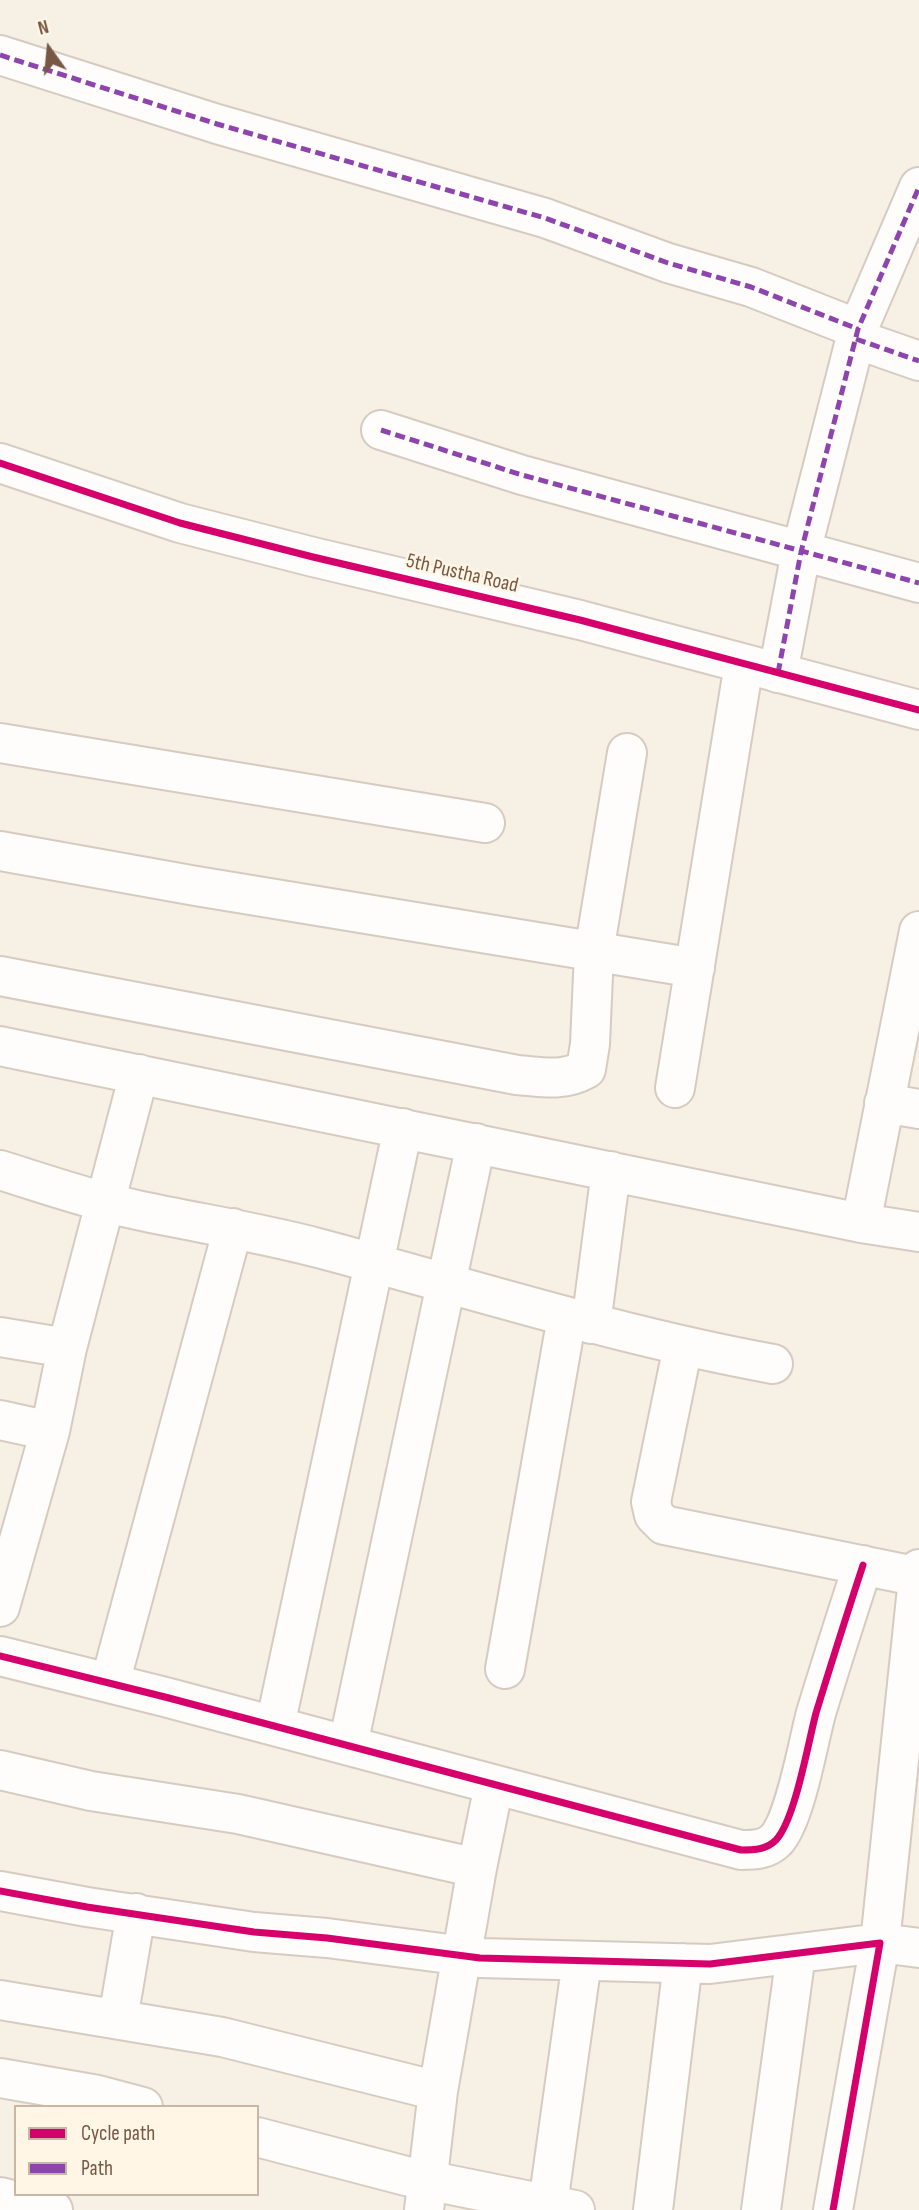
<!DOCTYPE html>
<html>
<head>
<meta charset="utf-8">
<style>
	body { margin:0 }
	#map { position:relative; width:919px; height:2210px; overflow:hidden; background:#f6f0e5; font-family:"Sofia Sans Condensed",sans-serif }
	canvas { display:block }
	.legend { position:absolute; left:14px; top:2105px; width:245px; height:91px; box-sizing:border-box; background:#fff6e6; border:2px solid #c8b7a5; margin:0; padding:9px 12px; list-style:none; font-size:21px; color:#765844 }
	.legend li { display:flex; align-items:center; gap:14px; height:35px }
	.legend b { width:35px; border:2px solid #c8b7a5 }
	.north { position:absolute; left:14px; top:14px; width:70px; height:70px; -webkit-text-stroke:5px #fff6e6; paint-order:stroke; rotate:345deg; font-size:19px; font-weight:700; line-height:28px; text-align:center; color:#765844 }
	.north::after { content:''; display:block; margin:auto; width:24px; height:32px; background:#765844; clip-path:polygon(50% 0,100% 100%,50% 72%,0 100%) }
</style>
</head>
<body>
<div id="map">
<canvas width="919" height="2210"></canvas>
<ul class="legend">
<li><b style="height:9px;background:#d6006c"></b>Cycle path</li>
<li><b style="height:9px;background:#8e44ad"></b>Path</li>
</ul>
<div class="north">N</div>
</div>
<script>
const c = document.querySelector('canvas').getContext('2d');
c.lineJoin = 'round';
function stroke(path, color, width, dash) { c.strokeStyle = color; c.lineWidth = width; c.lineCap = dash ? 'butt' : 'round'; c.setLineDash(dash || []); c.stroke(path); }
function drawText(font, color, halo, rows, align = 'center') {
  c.font = font + ' "Sofia Sans Condensed",sans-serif'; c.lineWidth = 5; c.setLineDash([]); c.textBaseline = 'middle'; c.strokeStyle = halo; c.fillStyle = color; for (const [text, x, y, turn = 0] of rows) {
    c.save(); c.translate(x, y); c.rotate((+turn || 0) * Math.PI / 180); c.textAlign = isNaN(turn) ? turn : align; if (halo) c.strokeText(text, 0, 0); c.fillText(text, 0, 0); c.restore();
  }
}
const street = new Path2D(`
	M0,55L217,124L545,218L668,263L751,287L858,329
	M856,339L919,361
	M381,430L522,475L919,583
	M778,673L801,552L858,329L919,187
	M0,743L485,823
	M0,851L196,886L695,968
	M0,976L517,1075C543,1077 563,1082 586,1069L590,1044L594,952L627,753
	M0,1046L861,1223L919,1232
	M675,1088L744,664
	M884,1103L919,1109
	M0,1170C45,1184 91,1200 137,1210C197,1223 258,1232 318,1248C469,1288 619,1336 773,1364
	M861,1223L919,931
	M591,1324L611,1171
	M0,1337L67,1348
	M683,1346L651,1502L654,1515L664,1525L919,1577
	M0,1420L50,1431
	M919,1569L880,1943L919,1948
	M0,1607L50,1431L67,1348L139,1074
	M0,1656L165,1697L741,1850C754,1850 766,1850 776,1840C795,1820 808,1743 816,1713C831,1664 847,1614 863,1565
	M505,1669L567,1317
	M110,1683L233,1228
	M275,1726L403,1128
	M348,1745L476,1143
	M0,1770L91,1791L238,1814L477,1868
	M0,1891L87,1907L254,1932L327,1938L480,1958L710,1964L880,1943L833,2210
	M0,2000L222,2037L438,2091
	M118,2019L136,1913
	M0,2197L53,2210
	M548,2204L582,1961
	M424,2210L438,2091L477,1868L494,1785
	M653,2210L683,1963
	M761,2210L796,1954`);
const secondary = new Path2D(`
	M0,463L180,523L313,557L580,620L919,710
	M0,2078L98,2095L143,2107
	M257,2137L406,2176L575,2210`);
stroke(street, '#d6cbc0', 42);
stroke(secondary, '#d7ccc1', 42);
stroke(street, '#fefdfb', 38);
stroke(secondary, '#fefdfb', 38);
stroke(new Path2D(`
	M0,55L217,124L545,218L668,263L751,287L858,329
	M856,339L919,361
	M381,430L522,475L919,583
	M778,673L801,552L858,329L919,187`), '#8e44ad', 5, [10, 5]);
stroke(new Path2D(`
	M0,463L180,523L313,557L580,620L919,710
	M0,1656L165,1697L741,1850C754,1850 766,1850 776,1840C795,1820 808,1743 816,1713C831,1664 847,1614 863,1565
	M0,1891L87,1907L254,1932L327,1938L480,1958L710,1964L880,1943L833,2210`), '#d6006c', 7);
drawText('21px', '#765844', '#fff6e6', [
	["5th Pustha Road",462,574,13]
]);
</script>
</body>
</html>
